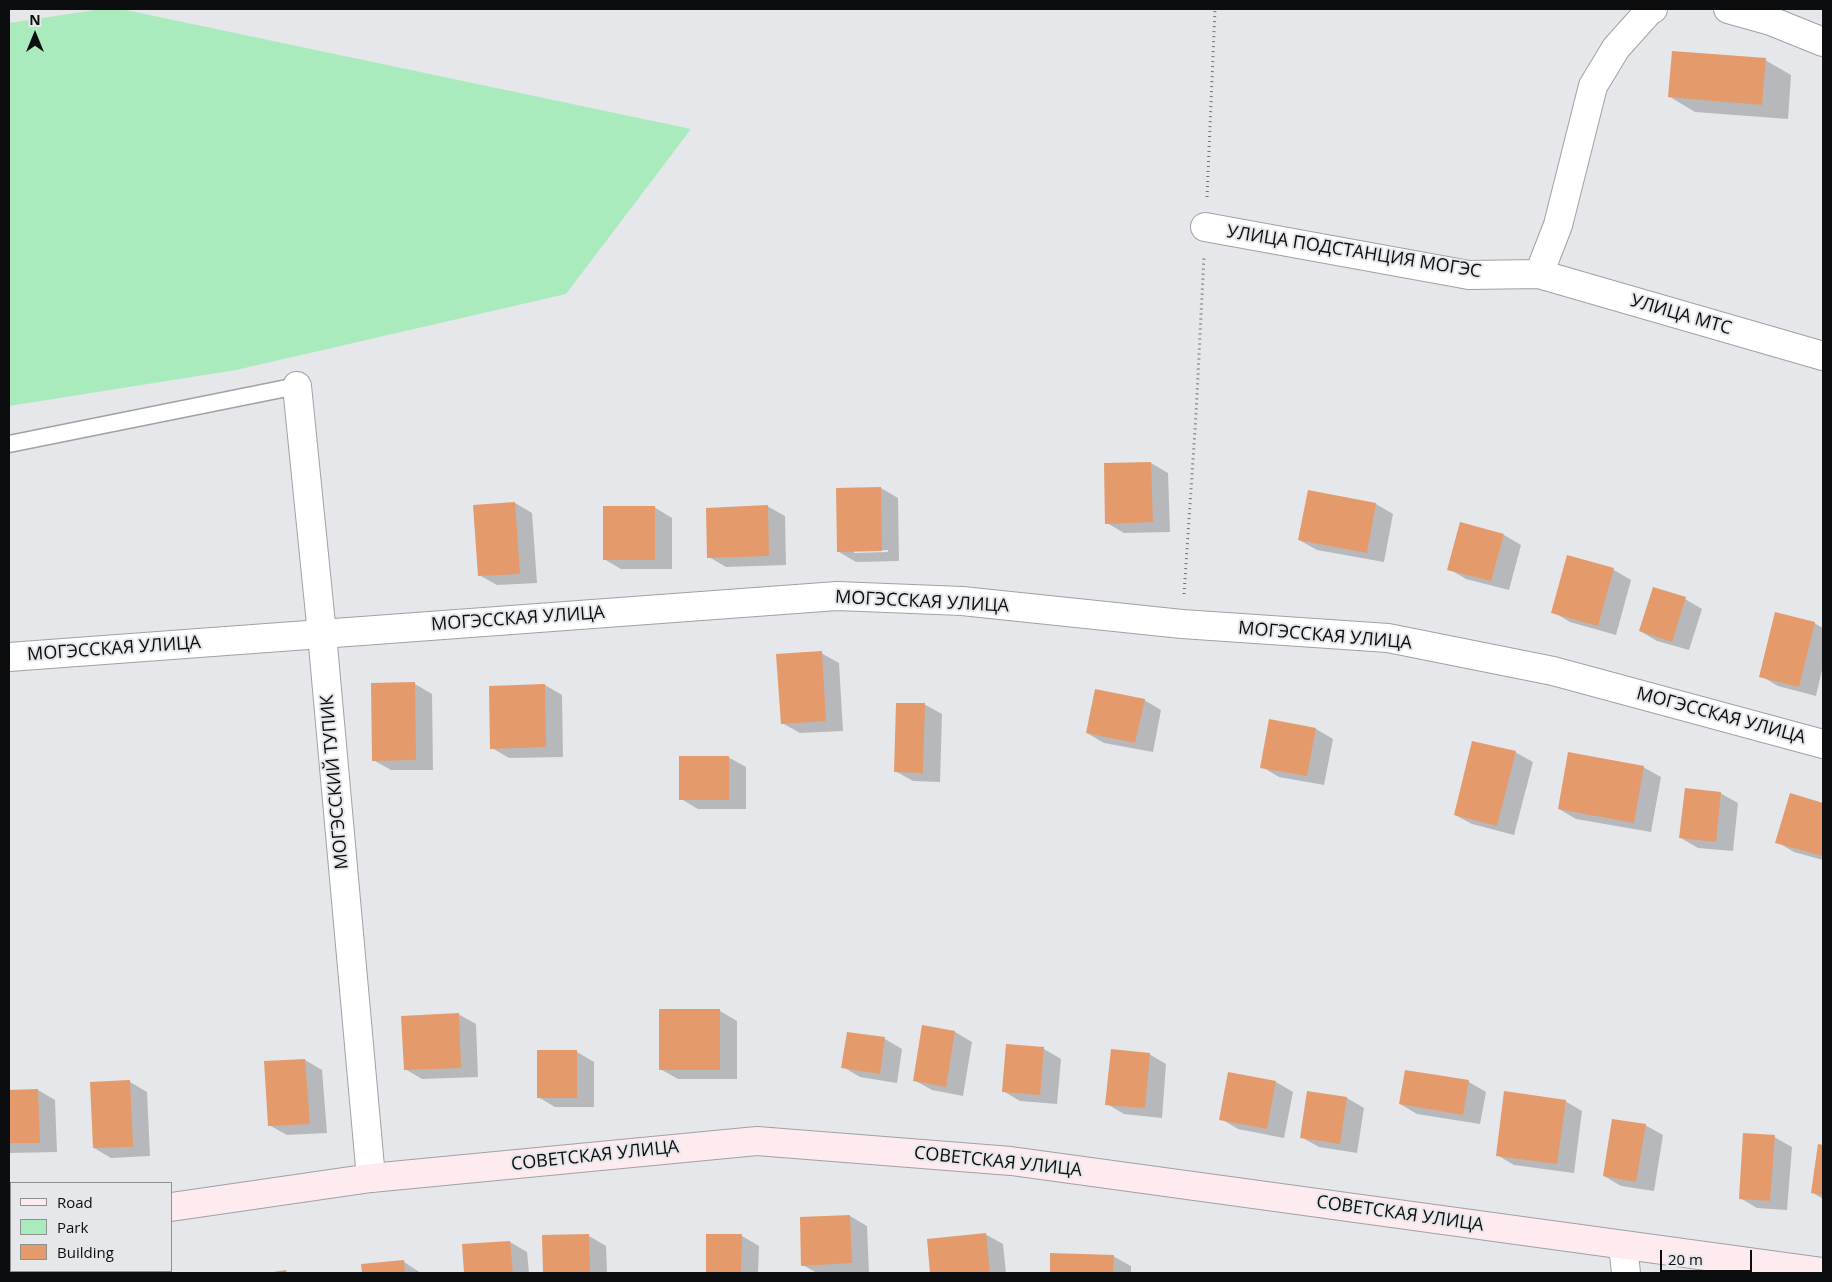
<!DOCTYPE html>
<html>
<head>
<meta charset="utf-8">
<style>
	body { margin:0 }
	#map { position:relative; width:1832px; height:1282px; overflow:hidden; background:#e5e7ea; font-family:"Open Sans",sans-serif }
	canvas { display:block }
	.frame { position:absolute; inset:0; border:10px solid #0c0d0e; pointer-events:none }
	.legend { position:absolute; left:10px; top:1182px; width:162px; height:90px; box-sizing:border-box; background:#e5e7ea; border:1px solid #8e9092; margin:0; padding:6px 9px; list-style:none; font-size:15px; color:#0c0d0e }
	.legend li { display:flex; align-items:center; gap:10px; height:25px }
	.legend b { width:25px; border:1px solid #8e9092 }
	.north { position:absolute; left:10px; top:10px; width:50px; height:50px; -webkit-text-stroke:4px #e5e7ea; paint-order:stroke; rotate:0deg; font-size:14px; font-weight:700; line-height:20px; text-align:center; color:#0c0d0e }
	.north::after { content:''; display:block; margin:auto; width:18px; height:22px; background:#0c0d0e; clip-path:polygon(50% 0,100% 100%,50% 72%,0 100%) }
	.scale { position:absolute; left:1660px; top:1250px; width:92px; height:22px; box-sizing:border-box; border:2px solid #0c0d0e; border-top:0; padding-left:6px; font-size:15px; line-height:18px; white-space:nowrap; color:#0c0d0e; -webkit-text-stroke:4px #e5e7ea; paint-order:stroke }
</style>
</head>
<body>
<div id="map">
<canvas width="1832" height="1282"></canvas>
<div class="frame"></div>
<ul class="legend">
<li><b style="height:6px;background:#fdebef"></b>Road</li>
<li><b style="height:14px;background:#aaebbe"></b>Park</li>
<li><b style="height:14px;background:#e49a6a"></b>Building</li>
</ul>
<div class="north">N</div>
<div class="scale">20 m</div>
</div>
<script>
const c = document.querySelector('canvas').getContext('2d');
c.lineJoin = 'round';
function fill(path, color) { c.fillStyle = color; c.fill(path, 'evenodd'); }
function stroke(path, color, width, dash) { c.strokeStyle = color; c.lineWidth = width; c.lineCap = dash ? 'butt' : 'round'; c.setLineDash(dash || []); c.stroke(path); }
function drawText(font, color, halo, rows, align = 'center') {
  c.font = font + ' "Open Sans",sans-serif'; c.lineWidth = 4; c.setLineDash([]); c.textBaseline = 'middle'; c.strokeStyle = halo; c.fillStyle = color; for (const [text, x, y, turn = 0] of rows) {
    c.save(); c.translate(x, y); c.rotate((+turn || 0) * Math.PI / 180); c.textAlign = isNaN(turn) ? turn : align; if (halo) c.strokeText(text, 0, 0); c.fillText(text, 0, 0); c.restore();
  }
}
fill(new Path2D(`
	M102,9H121L691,129L566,294L236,370L9,406V23Z`), '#aaebbe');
fill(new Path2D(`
	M1765,60L1791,75L1788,119L1695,112L1670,97Z
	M1151,463L1168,473L1170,532L1124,533L1107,523Z
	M881,488L898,498L899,561L856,562L839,552ZM888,550V552L854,553V551Z
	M1309,492L1376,504L1393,514L1384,562L1317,550L1299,540Z
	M515,503L532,513L537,583L497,585L479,575Z
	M767,506L785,516L786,565L726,567L709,557Z
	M654,507L672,518V569H621L604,559Z
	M1504,535L1521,545L1509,590L1466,579L1449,569Z
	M1568,557L1614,570L1631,580L1616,635L1570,622L1553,612Z
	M1685,599L1702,609L1689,650L1657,641L1640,631Z
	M1814,623L1823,628V666L1816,696L1778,686L1761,676Z
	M821,653L839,663L843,731L800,733L782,723Z
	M415,684L432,694L433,770H391L373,760Z
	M545,685L562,695L563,757L509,758L492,748Z
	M1144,700L1161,710L1153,752L1104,743L1087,733Z
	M924,704L942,714L940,782L913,781L895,771Z
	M1316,729L1333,739L1324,785L1279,777L1262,767Z
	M1515,752L1533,762L1514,835L1472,824L1455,815Z
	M728,757L746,767V809H698L681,799Z
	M1643,767L1661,777L1651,832L1576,819L1559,809Z
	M1720,793L1738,803L1733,851L1698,848L1681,838Z
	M1790,795L1823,805V860L1794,852L1777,842Z
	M720,1011L737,1021V1079H678L660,1069Z
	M458,1014L476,1024L478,1077L422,1079L405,1069Z
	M955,1032L972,1042L963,1096L932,1090L914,1080Z
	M848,1033L885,1039L902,1049L897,1083L860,1077L843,1067Z
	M1044,1049L1061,1059L1057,1104L1020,1101L1003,1091Z
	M577,1052L594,1062V1107H555L538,1097Z
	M1149,1054L1166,1064L1162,1118L1124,1114L1107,1104Z
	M305,1060L322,1070L327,1133L287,1135L269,1125L265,1062Z
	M130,1082L147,1092L150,1156L111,1158L94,1148Z
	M1276,1082L1293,1092L1284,1138L1238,1129L1221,1119Z
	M1469,1082L1486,1092L1480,1124L1417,1114L1400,1104Z
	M38,1090L55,1100L57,1152L9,1153V1091Z
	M1308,1092L1347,1098L1364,1108L1357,1153L1319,1147L1301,1137Z
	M1565,1101L1582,1111L1574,1173L1514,1165L1497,1155Z
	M1645,1125L1663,1135L1654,1191L1621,1186L1604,1176Z
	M1774,1137L1792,1147L1787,1210L1757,1208L1740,1198Z
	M1819,1146H1823V1199L1813,1193Z
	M850,1216L867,1226L869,1273H817L803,1265Z
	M985,1234L1003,1244L1006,1273H932L928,1240Z
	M707,1235L742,1236L759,1246L758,1273H707Z
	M544,1236H589L606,1246L607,1273H544Z
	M510,1242L527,1252L529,1273H465L463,1245Z
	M1052,1254L1113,1256L1131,1266V1273H1051Z
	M404,1262L421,1273H363L362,1266Z`), '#0003');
fill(new Path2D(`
	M1672,51L1766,58L1762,105L1668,97Z
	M1151,462L1153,522L1105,524L1104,463Z
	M881,487L882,551L837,552L836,488Z
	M1308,490L1376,503L1367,553L1298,540Z
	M515,502L520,574L478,576L473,505Z
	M768,505L769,556L707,558L706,508Z
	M603,506H655V560H603Z
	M1460,522L1504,534L1491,581L1447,570Z
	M1567,555L1614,568L1598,626L1551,613Z
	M1653,587L1686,597L1672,642L1639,631Z
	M1775,612L1815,622L1799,687L1759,677Z
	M822,651L826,721L781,724L776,654Z
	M415,682L416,760L372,761L371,683Z
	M545,684L546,747L490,749L489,686Z
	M1095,689L1145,699L1135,743L1086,733Z
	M896,703H925L923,773L894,772Z
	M1269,719L1316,728L1307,776L1260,768Z
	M1472,741L1516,751L1497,826L1454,815Z
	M1568,752L1644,766L1634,823L1558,809Z
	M679,756H729V800H679Z
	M1685,788L1721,792L1716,842L1679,838Z
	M1790,793L1823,803V856L1775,843Z
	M659,1009H720V1070H659Z
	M459,1013L461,1068L404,1070L401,1016Z
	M922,1025L955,1031L946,1087L913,1081Z
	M847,1032L885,1037L880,1074L841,1068Z
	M1006,1044L1044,1047L1040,1095L1002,1092Z
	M1111,1049L1150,1053L1145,1108L1105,1105Z
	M537,1050H577V1098H537Z
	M305,1059L310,1124L268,1126L264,1061Z
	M1405,1070L1469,1080L1463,1115L1399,1104Z
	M1228,1072L1276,1081L1267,1129L1219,1120Z
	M130,1080L133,1147L93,1148L90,1082Z
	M38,1089L40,1143H9V1090Z
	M1307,1091L1347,1097L1340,1144L1300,1138Z
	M1504,1091L1566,1100L1557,1164L1496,1156Z
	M1612,1119L1646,1124L1636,1182L1603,1176Z
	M1743,1133L1775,1135L1770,1201L1739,1199Z
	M1818,1144L1823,1145V1195L1811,1193Z
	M850,1215L852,1263L801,1266L800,1217Z
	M986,1233L990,1273H930L927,1239Z
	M589,1234L590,1273H543L542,1235Z
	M706,1234H742L741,1273H706Z
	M510,1241L513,1273H464L462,1244Z
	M1050,1253L1114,1255L1113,1273H1050Z
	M404,1260L405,1273H362L361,1264Z
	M286,1270L287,1273H273V1272Z`), '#e49a6a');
const lane = new Path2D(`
	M9,444L297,386`);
const street = new Path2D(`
	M1728,9L1771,21L1823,42
	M1205,227L1469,275L1539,274L1558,225L1593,86L1616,48L1651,9H1653
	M1539,274L1823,356
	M297,386L322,634L371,1178
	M9,657L837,596L962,601L1182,624L1388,638L1553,671L1823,744
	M1623,1245L1626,1273`);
const secondary = new Path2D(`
	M171,1207L371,1178L757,1141L1011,1161L1823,1272
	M9,1231H11`);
stroke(lane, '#a0a1a5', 19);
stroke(street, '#a0a1a5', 30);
stroke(secondary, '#a0a1a5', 30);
stroke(new Path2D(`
	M1207,197L1215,9
	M1184,594L1196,415L1204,256`), '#6f7173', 3, [1, 4]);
stroke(lane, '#fff', 16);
stroke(street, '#fff', 28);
stroke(secondary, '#fdebef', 28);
drawText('18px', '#0c0d0e', '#e5e7ea', [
	["УЛИЦА ПОДСТАНЦИЯ МОГЭС",1354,252,9],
	["УЛИЦА МТС",1681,315,16],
	["МОГЭССКАЯ УЛИЦА",922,602,3],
	["МОГЭССКАЯ УЛИЦА",518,619,-4],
	["МОГЭССКАЯ УЛИЦА",1325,636,5],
	["МОГЭССКАЯ УЛИЦА",114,649,-4],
	["МОГЭССКАЯ УЛИЦА",1721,716,15],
	["МОГЭССКИЙ ТУПИК",335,782,-95],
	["СОВЕТСКАЯ УЛИЦА",595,1156,-6],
	["СОВЕТСКАЯ УЛИЦА",998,1162,6],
	["СОВЕТСКАЯ УЛИЦА",1400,1214,8]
]);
</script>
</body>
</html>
